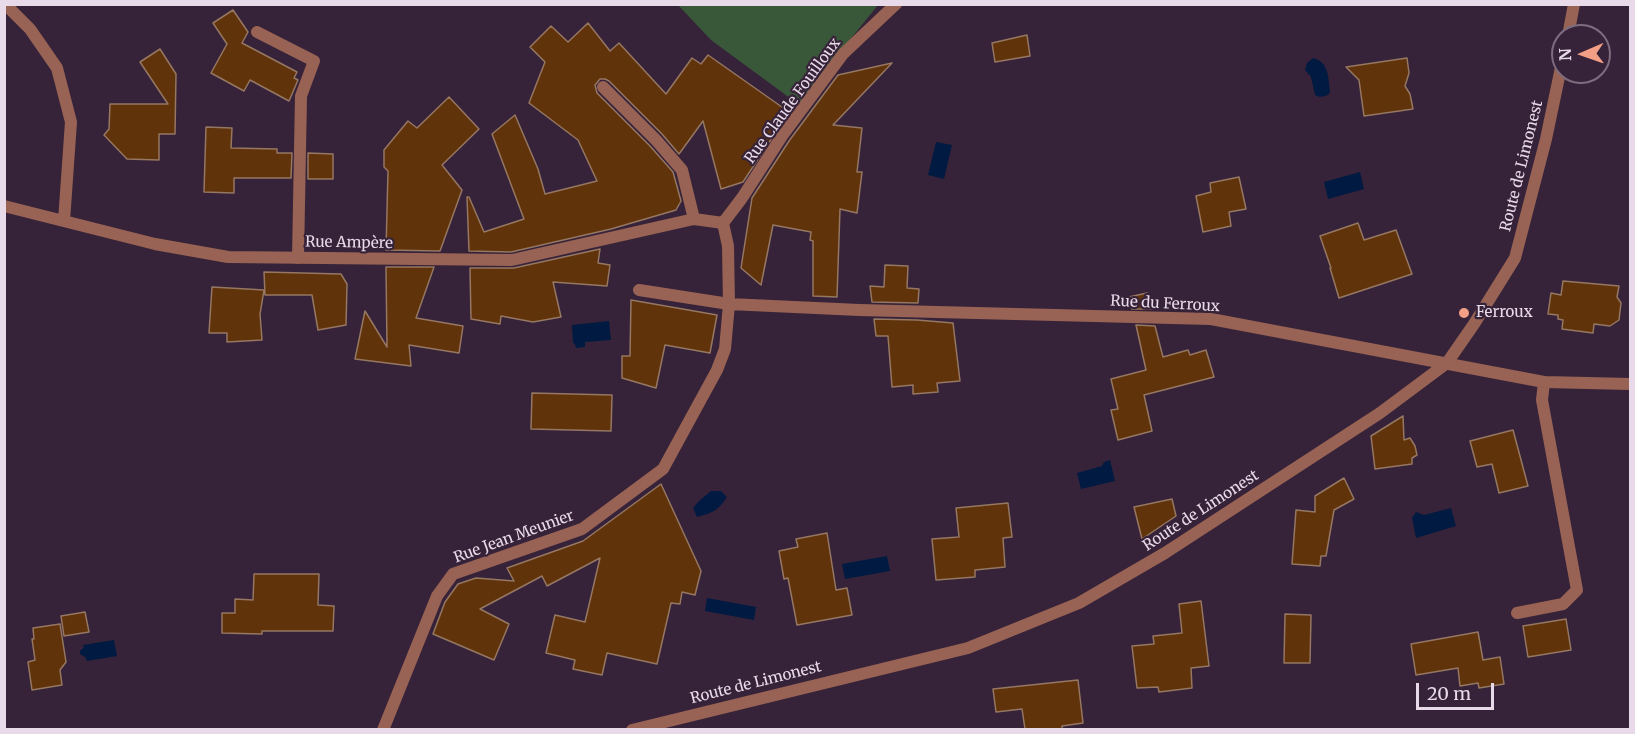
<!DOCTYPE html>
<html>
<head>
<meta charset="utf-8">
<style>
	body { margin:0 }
	#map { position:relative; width:1635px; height:734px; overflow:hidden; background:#372339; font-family:Merriweather,serif }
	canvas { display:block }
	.frame { position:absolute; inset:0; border:6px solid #e8dae9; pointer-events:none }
	.north { position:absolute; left:1551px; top:24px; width:60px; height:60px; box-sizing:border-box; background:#372339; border:2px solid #7e6c7f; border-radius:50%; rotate:268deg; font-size:16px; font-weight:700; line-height:24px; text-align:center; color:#e8dae9 }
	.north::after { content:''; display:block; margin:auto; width:21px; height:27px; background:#f39f85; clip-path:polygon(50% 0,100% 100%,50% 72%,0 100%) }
	.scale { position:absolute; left:1416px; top:683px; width:78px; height:27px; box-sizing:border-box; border:3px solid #e8dae9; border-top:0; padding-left:8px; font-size:18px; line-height:21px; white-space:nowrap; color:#e8dae9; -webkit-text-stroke:4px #372339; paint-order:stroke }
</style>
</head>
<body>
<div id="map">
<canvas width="1635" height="734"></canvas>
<div class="frame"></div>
<div class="north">N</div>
<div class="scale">20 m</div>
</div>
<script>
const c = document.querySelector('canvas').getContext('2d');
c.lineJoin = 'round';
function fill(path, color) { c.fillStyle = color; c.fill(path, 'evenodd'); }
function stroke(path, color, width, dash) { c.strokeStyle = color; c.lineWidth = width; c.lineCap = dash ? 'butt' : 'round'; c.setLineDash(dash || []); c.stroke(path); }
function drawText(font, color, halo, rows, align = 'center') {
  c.font = font + ' Merriweather,serif'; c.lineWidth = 4.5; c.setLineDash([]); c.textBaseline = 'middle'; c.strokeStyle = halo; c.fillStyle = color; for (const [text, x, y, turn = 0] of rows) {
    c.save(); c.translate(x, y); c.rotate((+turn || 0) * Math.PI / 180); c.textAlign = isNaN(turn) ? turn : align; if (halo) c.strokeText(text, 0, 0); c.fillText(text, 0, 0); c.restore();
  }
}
fill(new Path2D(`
	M678,5H878L798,104L711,40Z`), '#395839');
fill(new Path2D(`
	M1313,58C1329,62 1328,77 1330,91L1329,94C1325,97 1319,98 1315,95L1311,77L1305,70L1307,63Z
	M936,142L952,145L944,179L928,175Z
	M1360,172L1364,189L1328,199L1324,182Z
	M609,321L611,340L585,342V347L576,348L575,344L573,343L572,325Z
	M1110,460L1115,481L1081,489L1077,473L1102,466L1104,462Z
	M711,491H721L727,497C718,511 712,513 697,517L693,508L699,501Z
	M1451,508L1456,526L1416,538L1412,518L1416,512L1424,515Z
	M887,556L890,571L845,579L842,564Z
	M707,598L756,607L754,620L705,611Z
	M114,640L117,656L87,661L85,657L80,654V651L84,647L83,645Z`), '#001a42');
const building = new Path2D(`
	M233,10L248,32L242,43L297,72L294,78L298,80L289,101L250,80L244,91L211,73L227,44L213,23Z
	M588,23L610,51L619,43L666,94L692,58L701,64L708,55L789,112L743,182L721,189L703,121L679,154L662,134L609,81L605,79H600L595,85L597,93L650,146L673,172L681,201L676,210L611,229L511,252L469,251L467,197H469L484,232L524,219L492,134L515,115L538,169L545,194L597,181L578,140L529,103L545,62L530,47L551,26L568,42Z
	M1027,35L1030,56L995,62L992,43Z
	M160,49L176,74L175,134H159V160L127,159L104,135L109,129L110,104H168L140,62Z
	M1407,58L1409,73L1405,86L1410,94L1413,109L1364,116L1359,80L1346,67Z
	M892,63L833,125L862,128L857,172H862L857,213L840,209L837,297L813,296V241L810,240L811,232L773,225L761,285L741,268L752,198L789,141L838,75Z
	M449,97L479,129L442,165L462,190L440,251L386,250L388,171L384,167V150L408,121L417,128Z
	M206,127L232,128L231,148L277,149V153H292L291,178H234V193L204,192Z
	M308,153L333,154V179H308Z
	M1239,177L1246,209L1229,212L1231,226L1203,232L1196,196L1211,192L1210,183Z
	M1358,223L1364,240L1396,230L1412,274L1339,298L1330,268H1331L1320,236Z
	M600,249L598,263L610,265L607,286L553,282L561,317L533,322L501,316L500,324L471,319L470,268H514Z
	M885,265L908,266L907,288L919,289L918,303L872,302L870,286L884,287Z
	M386,267H434L416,318L463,326L459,353L409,345L411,366L355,359L365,311L387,347Z
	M264,272L341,274L347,284L346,325L318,330L312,295H265Z
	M1563,281L1619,286L1617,297L1621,303L1619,320L1610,326L1594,324L1593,333L1562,329L1563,320L1558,319V315L1548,314L1551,293L1561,295Z
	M212,287L264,290L260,314L262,340L227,342V333H209Z
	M1147,293L1151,309H1132L1129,297Z
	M631,300L717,315L710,353L665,345L656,388L622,378V356H630Z
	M874,319L917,320L953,323L960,381L937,383L938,392L913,394V385L892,387L888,336H876Z
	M1136,325L1155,326L1163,357L1188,350L1190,355L1206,350L1214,377L1144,395L1152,431L1118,440L1111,410L1118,409L1111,379L1146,370Z
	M532,393L612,395L611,431L531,429Z
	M1403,416L1404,440L1410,438L1415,446L1417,455L1412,458V464L1375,469L1371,436Z
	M1513,430L1528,486L1499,493L1492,464L1477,467L1470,441Z
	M1344,478L1354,499L1334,510L1326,556H1321L1320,566L1292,564L1296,510L1315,512V496Z
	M661,484L701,571L695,595L682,592L680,604L671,603L657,664L607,653L602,675L573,669L575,660L546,653L555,615L585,622L600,558L547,586L542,576L480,609L509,624L494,660L433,634L445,602L458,584L476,578L514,581L507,568L583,541Z
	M1172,499L1176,516L1142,539L1134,507Z
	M1008,503L1012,537L1003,538L1005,567L975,570V577L936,580L932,539L959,537L956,508Z
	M827,533L836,590L847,588L852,615L797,625L788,578L784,579L779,551L798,547L796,539Z
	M254,574H319L318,605L334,606L333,631H262V634L222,633V613H235V599L253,600Z
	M1201,601L1209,666L1191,668L1192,688L1159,692L1158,687L1137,688L1132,646L1154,644L1153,636L1182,633L1179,604Z
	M85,612L89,632L64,636L61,616Z
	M1285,614L1311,615L1310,663H1284Z
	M1566,619L1571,650L1528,657L1523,626Z
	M60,624L66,662L60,670L62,685L32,690L28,662L35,660L32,639H34L33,628Z
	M1478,632L1483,660L1500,657L1504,684L1479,688L1478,683L1460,686L1458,668L1416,675L1411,644Z
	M1078,680L1083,723L1062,726V729H1025L1022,709L996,712L993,689Z`);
fill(building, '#60330b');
stroke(building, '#957762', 1.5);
stroke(new Path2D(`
	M257,32L314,61L301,96L298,258
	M1517,613L1563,604L1577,590L1542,400L1544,382`), '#986354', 12);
stroke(new Path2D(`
	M5,4L30,29L57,68L71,122L64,221
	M603,87L656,140L682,170L694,219
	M4,206L155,244L228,257L512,260L694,219L723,223
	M723,223L742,198L782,136L843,54L896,4
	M639,290L729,304L859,310L1211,319L1544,382L1630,384
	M383,730L437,596L453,574L582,529L663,469L717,370L725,349L729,304L728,246L723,223`), '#986354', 12);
stroke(new Path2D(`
	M1568,36L1574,4
	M632,730L968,648L1079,603L1165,553L1380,413L1447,363L1474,324L1515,258L1546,139L1563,58`), '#986354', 12);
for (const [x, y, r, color] of [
	[1464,313,6,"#f39f85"]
]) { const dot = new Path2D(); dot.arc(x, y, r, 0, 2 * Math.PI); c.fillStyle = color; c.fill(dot); stroke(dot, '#372339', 2); }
drawText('15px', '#e8dae9', '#372339', [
	["Rue Claude Fouilloux",793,101,-54],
	["Route de Limonest",1522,166,-76],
	["Rue Ampère",349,243,1],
	["Rue du Ferroux",1165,304,3],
	["Route de Limonest",1201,511,-33],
	["Rue Jean Meunier",514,537,-20],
	["Route de Limonest",756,683,-14]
]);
drawText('15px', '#e8dae9', '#372339', [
	["Ferroux",1476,313]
], 'left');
</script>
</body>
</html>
